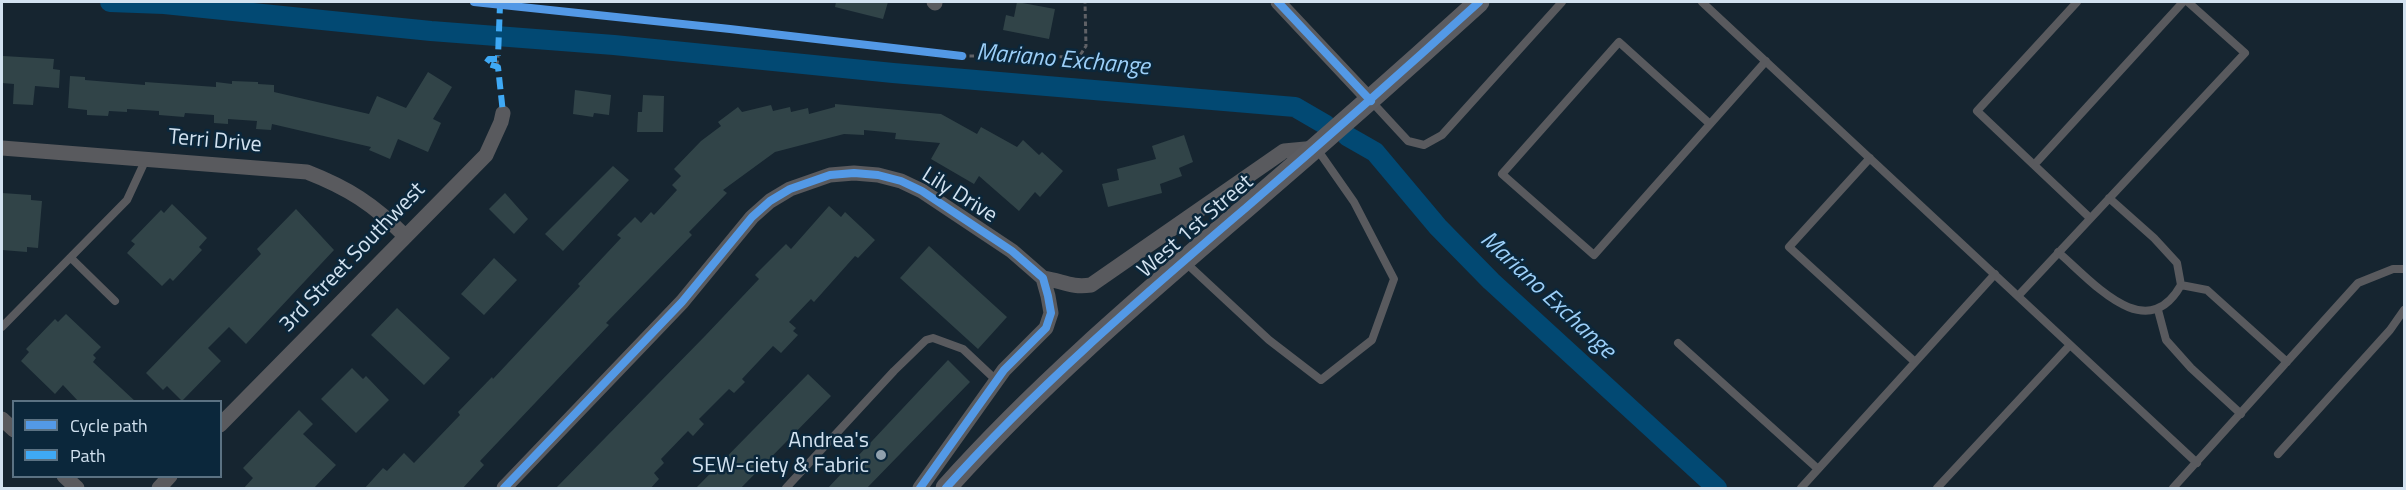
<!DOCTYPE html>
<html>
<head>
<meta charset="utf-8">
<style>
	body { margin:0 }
	#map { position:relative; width:2406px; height:490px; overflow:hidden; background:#162530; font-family:"Titillium Web",sans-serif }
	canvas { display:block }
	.frame { position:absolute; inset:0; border:3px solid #d2e2f0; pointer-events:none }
	.legend { position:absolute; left:12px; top:400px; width:210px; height:78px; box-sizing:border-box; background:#0b273b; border:2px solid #5b7283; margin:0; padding:8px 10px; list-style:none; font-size:18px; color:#d2e2f0 }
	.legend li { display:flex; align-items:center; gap:12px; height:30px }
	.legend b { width:30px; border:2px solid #5b7283 }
</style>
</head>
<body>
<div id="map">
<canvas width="2406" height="490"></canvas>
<div class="frame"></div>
<ul class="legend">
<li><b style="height:8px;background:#5399e6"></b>Cycle path</li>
<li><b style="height:8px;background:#3fa9f5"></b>Path</li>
</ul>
</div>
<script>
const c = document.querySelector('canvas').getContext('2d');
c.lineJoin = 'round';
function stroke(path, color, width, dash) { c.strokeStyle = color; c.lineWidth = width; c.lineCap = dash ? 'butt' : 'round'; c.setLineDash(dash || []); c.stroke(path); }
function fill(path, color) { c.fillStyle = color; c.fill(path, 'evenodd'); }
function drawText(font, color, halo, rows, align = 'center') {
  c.font = font + ' "Titillium Web",sans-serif'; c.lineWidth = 5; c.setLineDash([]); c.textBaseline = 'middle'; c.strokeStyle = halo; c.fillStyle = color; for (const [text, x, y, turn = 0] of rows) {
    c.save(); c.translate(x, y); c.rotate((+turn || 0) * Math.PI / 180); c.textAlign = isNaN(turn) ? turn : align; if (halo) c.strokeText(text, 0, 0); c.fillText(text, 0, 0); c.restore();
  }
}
stroke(new Path2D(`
	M110,2L164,4L431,31L614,45L893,73L1295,107L1326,125
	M1347,136L1375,152L1438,227L1491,281L1717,488`), '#024973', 20);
fill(new Path2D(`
	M836,2H888L883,19L835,7Z
	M1017,2L1055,9L1049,39L1003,30L1006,15L1014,17Z
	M3,56L54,59L53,69L60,70L59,88L35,86L33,105L13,104L14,84L2,83Z
	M428,72L452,87L433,119L441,123L428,152L398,139L390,159L369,150L371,147L272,124L271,130L256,129L257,121L228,119V124L214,123V115L185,113L184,117L159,115V111L127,109V112L109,111L108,116L87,115V110L68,108L70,76L85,77V80L145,85V82L216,87V82L232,84V81L258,82V84L274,85V92L369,114L377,96L406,108Z
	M575,90L611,95L609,115L594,113L593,117L573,114Z
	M643,95L664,96L663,132H637L638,112H642Z
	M835,104L941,114L977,134L981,127L1017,147L1023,140L1039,155L1042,152L1063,171L1040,197L1035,192L1019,211L979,176L974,184L931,159L940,143L895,139L896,133L864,130V135L844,134L775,152L723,190L727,193L689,232L692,235L606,323L609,325L480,461L484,465L462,489H364L383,468L387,471L404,453L414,463L460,415L458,412L492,377L493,379L580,286L578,284L621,238L617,235L635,217L641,223L651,212L654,215L677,190L672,185L681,176L674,169L701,141L721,126L718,122L738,107L742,112L771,105L773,111L790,107L791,112L808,108L809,114L835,107Z
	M1184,135L1193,162L1179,168L1182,176L1160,184L1162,193L1108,207L1102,184L1119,180L1117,169L1156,159L1152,146Z
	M613,166L629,180L563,251L545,234Z
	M2,193L31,195V200L42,201L38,248L27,247V252L2,250Z
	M505,193L528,219L514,234L489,209Z
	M172,204L207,238L199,247L202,250L173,281L170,278L162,286L127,253L135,244L131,241L161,210L164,213Z
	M829,206L841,217L845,212L875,240L858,258L855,256L814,302L811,299L789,322L796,328L793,331L798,335L781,353L773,346L742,379L745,382L734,393L729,389L699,419L704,424L693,436L688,431L661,459L664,463L654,473L659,479L650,489H555L705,336L759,279L755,275L786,244L791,249Z
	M296,209L334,250L246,344L229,327L208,348L221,361L182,401L167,386L163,390L146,373L261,254L257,249Z
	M929,246L1007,317L978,349L900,278Z
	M494,258L517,280L484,315L461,294Z
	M397,308L450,358L424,385L371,335Z
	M66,314L101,347L93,355L96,358L93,362L136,402H79L63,385L55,394L21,361L29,352L26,349L55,319L58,322Z
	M948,360L970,382L866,489H827Z
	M352,368L363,379L366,376L389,400L356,433L321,399Z
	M808,374L831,396L740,489H695Z
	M299,410L313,424L303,434L336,465L313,489H243L253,478L243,468Z`), '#314448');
stroke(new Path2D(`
	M962,56L1079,57L1086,46L1085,2
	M497,65L498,56`), '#5f6166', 3, [4.5, 3]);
stroke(new Path2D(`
	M1702,2L2197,463
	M2077,2L1977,111L2090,218
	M1371,101L1408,141L1424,145L1442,135L1562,2
	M1710,124L1619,42L1502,174L1594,255L1766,61
	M1870,158L1789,247L1915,362
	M2034,165L2183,2
	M2058,252C2092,281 2146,347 2181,285L2177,263L2154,238L2109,198
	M71,258L115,301
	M1185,262L1269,340L1321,380L1372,340L1394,279L1354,202L1317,149
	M2181,285L2207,290L2287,362
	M2018,296L2245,53L2188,2
	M2158,310L2166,340L2191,368L2241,414
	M2,327L127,200L146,159
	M1678,343L1818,469
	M2278,454L2390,330L2404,310
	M786,488L894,371L926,340L933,338L963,349L997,381
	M1801,488L1995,274
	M1937,488L2070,345
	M2173,488L2358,283L2393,269H2404`), '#595a5e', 8);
stroke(new Path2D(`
	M934,2L935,3
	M1278,2L1371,101
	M2,148L307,172C348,188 373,204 405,236
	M1043,278C1063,281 1071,288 1091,285L1284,151L1316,148
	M2,419L14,430
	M220,425L486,155L501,122L503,113
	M64,476L77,488
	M159,488L170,476
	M504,488L682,302L752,217L770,201L790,189L830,175L854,173L878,175L901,181L922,191L1012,251L1043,278L1048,296L1051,313L1046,328L1004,370L920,488`), '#595a5e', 15);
stroke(new Path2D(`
	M946,488C1038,385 1143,296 1248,206C1326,139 1403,71 1479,2`), '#5b5c61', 21);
stroke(new Path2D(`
	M498,2L500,5L498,56
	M497,59H489L486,63L498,67L503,113`), '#3fa9f5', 6, [12, 6]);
stroke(new Path2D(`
	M474,2L730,29L962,56
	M1278,2L1371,101
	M504,488L682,302L752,217L770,201L790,189L830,175L854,173L878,175L901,181L922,191L1012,251L1043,278L1048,296L1051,313L1046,328L1004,370L920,488
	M946,488C1038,385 1143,296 1248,206C1326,139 1403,71 1479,2`), '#5399e6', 8);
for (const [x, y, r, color] of [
	[881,455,6,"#90a0ad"]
]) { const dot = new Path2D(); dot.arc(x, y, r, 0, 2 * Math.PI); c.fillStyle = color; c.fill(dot); stroke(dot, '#0b273b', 2); }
drawText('22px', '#d2e2f0', '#0b273b', [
	["Terri Drive",215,142,5],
	["Lily Drive",959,196,32],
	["West 1st Street",1196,227,-41],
	["3rd Street Southwest",353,258,-46]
]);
drawText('22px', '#d2e2f0', '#0b273b', [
	["Andrea's",869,442],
	["SEW-ciety & Fabric",869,467]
], 'right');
drawText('italic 24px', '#9ccff8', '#0b273b', [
	["Mariano Exchange",1063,61,5],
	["Mariano Exchange",1547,296,43]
]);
</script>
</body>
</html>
